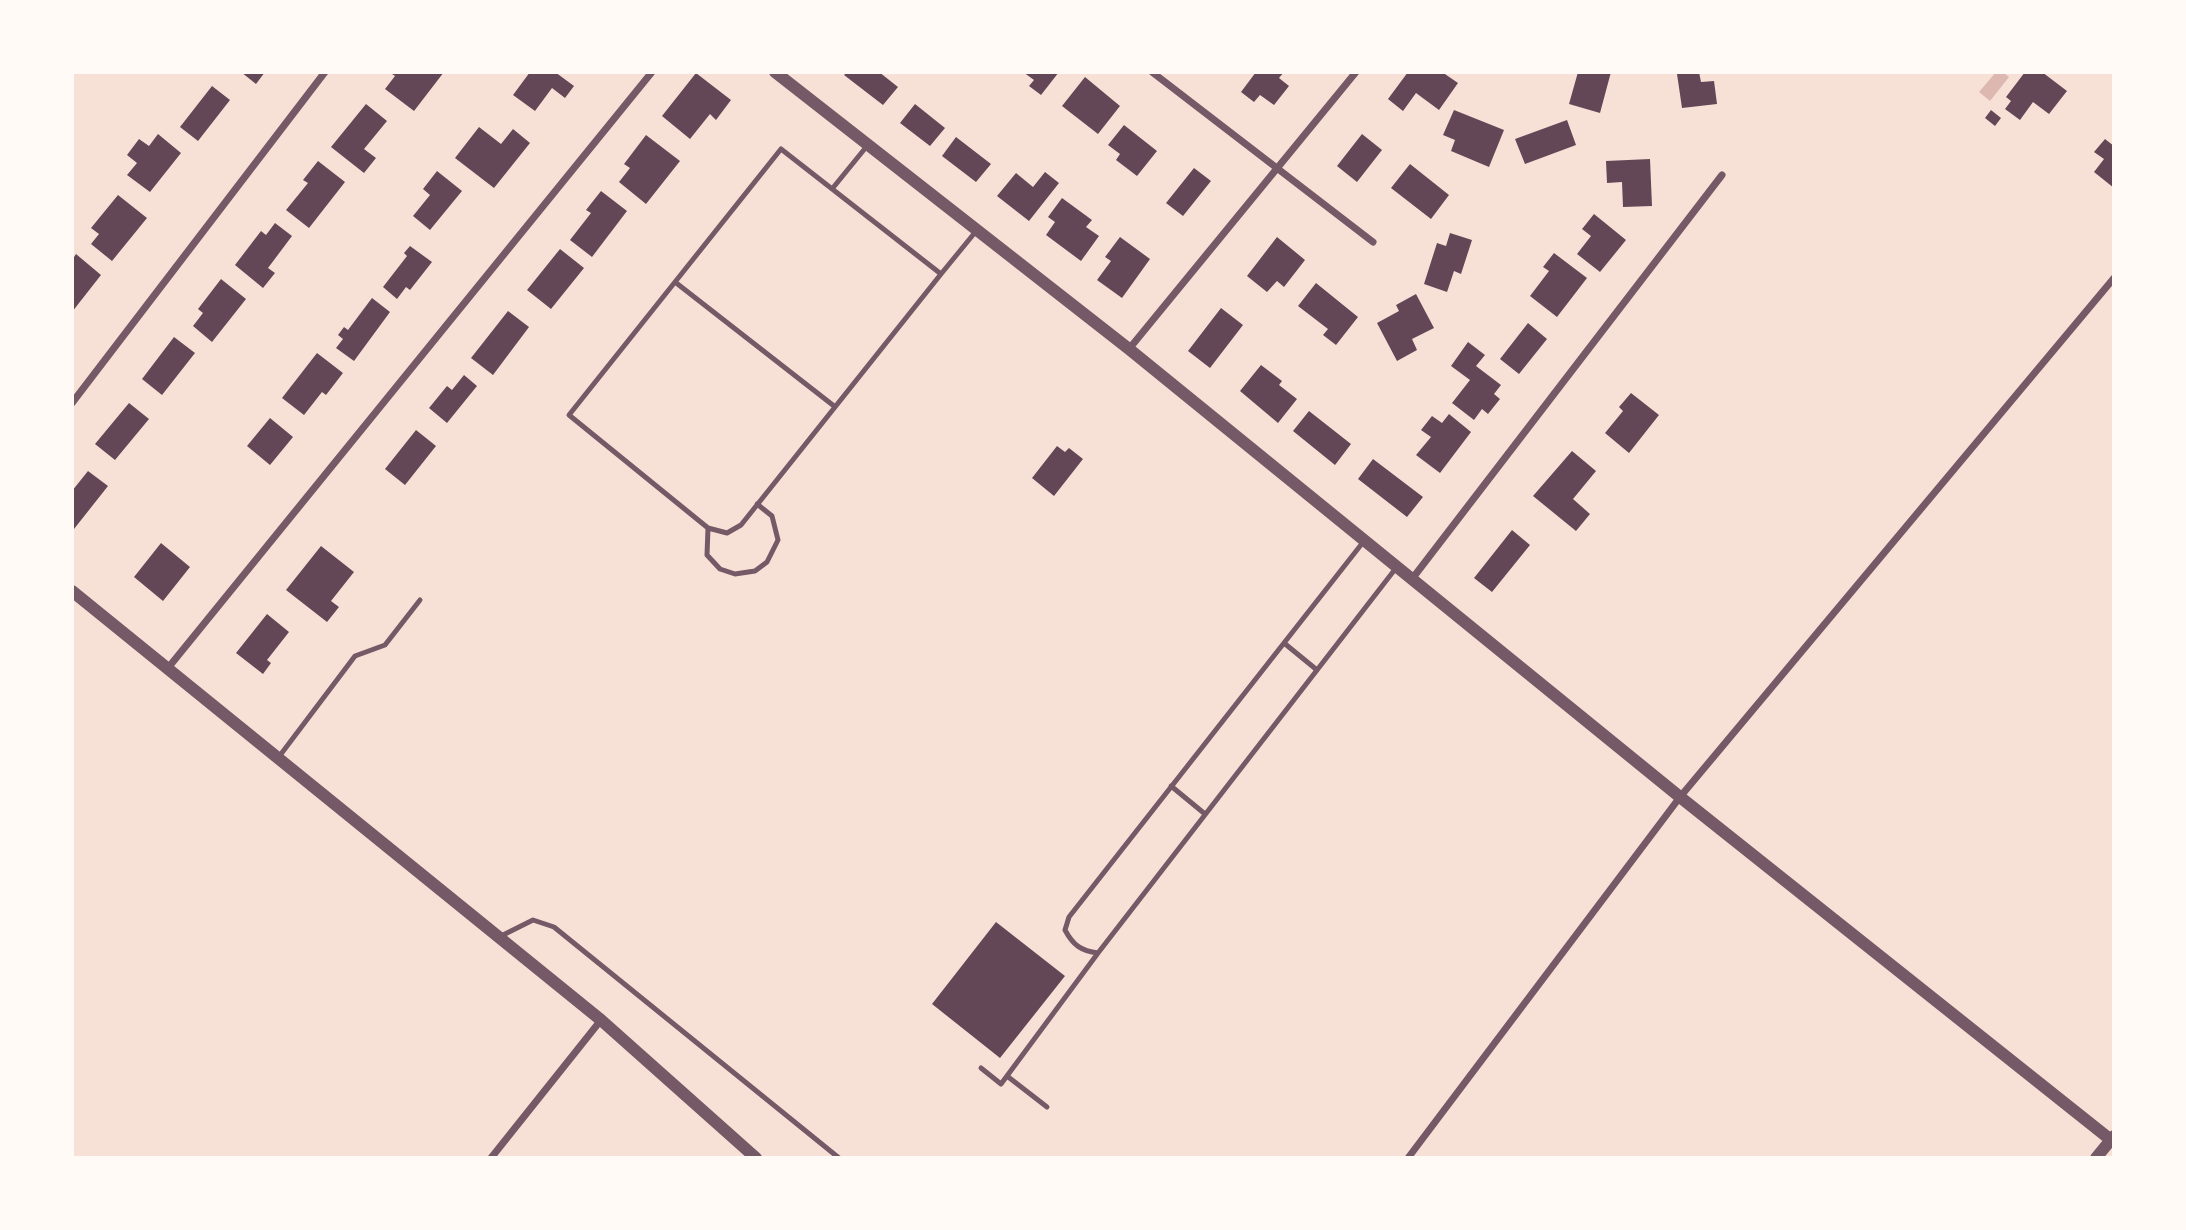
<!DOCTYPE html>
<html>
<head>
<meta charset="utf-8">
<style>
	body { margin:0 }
	#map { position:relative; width:2186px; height:1230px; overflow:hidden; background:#f7e1d7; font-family:"DejaVu Sans",sans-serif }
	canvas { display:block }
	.frame { position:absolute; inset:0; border:74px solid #fffaf5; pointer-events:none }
</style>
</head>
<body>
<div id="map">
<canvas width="2186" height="1230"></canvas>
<div class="frame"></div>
</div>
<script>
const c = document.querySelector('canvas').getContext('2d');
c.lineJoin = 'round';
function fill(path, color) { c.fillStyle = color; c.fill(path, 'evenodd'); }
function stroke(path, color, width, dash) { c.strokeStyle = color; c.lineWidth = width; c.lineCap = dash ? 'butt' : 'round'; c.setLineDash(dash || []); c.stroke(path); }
fill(new Path2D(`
	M1996,72H2003L2009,77L1990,101L1979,92Z`), '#dcb8b0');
fill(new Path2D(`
	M241,72H265L256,84Z
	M389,72H444L414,111L385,89L395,76Z
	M530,72H555L574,86L565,98L552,88L535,111L513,95Z
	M847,72H879L898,87L883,105L844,75Z
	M1023,72H1059L1041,95L1029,86L1034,80Z
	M1256,72H1284L1279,78L1289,86L1274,105L1260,95L1254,102L1241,92Z
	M1408,72H1442L1458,83L1439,110L1416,93L1403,111L1388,99Z
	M1578,72H1611L1600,113L1569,104Z
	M1697,72H1699L1701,82L1714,81L1717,104L1682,108L1677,74Z
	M2025,72H2042L2067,91L2049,114L2033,102L2020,120L2005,109L2011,101L2006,97Z
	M696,73L731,100L716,120L710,114L690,139L662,116Z
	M1085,77L1120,106L1098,134L1062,106Z
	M212,86L230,100L198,141L180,127Z
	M366,104L387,121L364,149L376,158L364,173L331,147Z
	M915,104L945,128L930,146L900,123Z
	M1454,110L1504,130L1489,167L1451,151L1455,140L1443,135Z
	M1991,110L2001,118L1995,126L1985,118Z
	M1567,120L1576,145L1525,164L1515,139Z
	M1124,125L1157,151L1137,176L1116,160L1120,154L1108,145Z
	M479,127L501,144L513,129L530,143L494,188L455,158Z
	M158,134L181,153L150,192L127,175L137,163L127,155L139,139L149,146Z
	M1362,134L1382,150L1357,182L1337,166Z
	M646,135L680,161L646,204L619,182L630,168L624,164Z
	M956,137L991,164L976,182L942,156Z
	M2105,139L2114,146V188L2094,172L2104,159L2094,152Z
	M1650,159L1652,206L1623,207L1622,182L1607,183L1606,161Z
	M318,161L345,182L309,228L286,210L308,183L303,180Z
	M1410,164L1449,195L1431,219L1391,188Z
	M1194,168L1211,181L1183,216L1166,203Z
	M437,171L462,191L430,230L413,216L430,195L423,189Z
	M1045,172L1059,183L1029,221L997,196L1016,173L1033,187Z
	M601,191L627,211L592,257L570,240L591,213L586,210Z
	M118,195L147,218L112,261L91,244L99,234L91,228Z
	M1062,198L1092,220L1086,227L1099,236L1081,261L1046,235L1055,222L1048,217Z
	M1594,214L1626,240L1600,272L1577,254L1591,236L1582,229Z
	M275,223L292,236L268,268L275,273L263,288L235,265L261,231L266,235Z
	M1450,233L1472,240L1461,274L1454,271L1447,292L1424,284L1437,243L1446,246Z
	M1120,237L1150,259L1122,298L1097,280L1111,261L1105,257Z
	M1277,237L1305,260L1284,287L1277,281L1267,292L1247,276Z
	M410,246L432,262L410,290L406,287L397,299L383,287L407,256L404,253Z
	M560,249L584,268L551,309L527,290Z
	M1554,253L1587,278L1557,317L1530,296L1549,271L1543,267Z
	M76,254L101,275L72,312V260Z
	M221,279L246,299L212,342L193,326L203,313L198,309Z
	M1316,283L1358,317L1336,345L1323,335L1328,329L1298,306Z
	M1416,294L1434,328L1412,339L1417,350L1397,361L1377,323L1399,311L1396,305Z
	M372,298L390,312L354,361L336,348L343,339L338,335L344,327L348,330Z
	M1221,308L1243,325L1210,368L1188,351Z
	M508,311L529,327L493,375L471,358Z
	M1528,323L1547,339L1519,374L1500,359Z
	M174,337L195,353L162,395L142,379Z
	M1468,342L1485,355L1476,366L1501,385L1494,394L1500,399L1488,414L1482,409L1474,420L1452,403L1470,380L1451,366Z
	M317,353L343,373L326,395L322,392L304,415L282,398Z
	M1261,365L1282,381L1279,385L1297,399L1278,423L1240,391Z
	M464,375L477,386L447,423L429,408L447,386L452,390Z
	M1631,393L1659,415L1629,453L1605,433L1623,411L1619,407Z
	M129,403L149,419L115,460L95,444Z
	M1309,411L1351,444L1335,465L1293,431Z
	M1449,414L1471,432L1440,473L1416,455L1431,437L1421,430L1432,416L1442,423Z
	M270,418L293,437L270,465L247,446Z
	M416,430L436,446L405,485L385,469Z
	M1057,446L1065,452L1069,448L1083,459L1054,496L1032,478Z
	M1572,451L1596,471L1573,499L1590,514L1576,531L1533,496Z
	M1373,459L1423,497L1407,517L1358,479Z
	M88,471L108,486L74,529L72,527V491Z
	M1512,530L1530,545L1492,592L1474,578Z
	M161,543L190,567L163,601L134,577Z
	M321,546L354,572L331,601L339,607L327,622L286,590Z
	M267,614L289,632L267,660L271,663L263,674L236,653Z
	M996,922L1065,976L1000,1058L932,1004Z`), '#644757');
stroke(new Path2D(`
	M832,189L867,146
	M941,274L741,525L727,533L708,528L569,415L781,149L941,274L977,230
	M675,282L834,406
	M708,528L707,555L720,569L735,574L755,571L767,562L778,540L772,516L757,504
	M1364,541L1069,917L1065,930C1073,945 1081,951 1098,953L1396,568
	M1284,643L1317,670
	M278,758L355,656L385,645L420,600
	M1171,786L1205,814
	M499,937L533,920L554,927L839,1158
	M981,1068L1001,1084L1098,953
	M1007,1076L1047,1107`), '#755966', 5);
stroke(new Path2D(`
	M1152,72L1373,242
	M1129,349L1356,72
	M72,403L325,72
	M1412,579L1722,175
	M168,668L652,72
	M491,1158L601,1020
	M1408,1158L1680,797L2114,278`), '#755966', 7);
stroke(new Path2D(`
	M775,72L1129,349L1680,797L2111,1140
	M72,591L601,1020L756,1158
	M2096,1158L2114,1136`), '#755966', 12);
</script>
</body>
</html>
